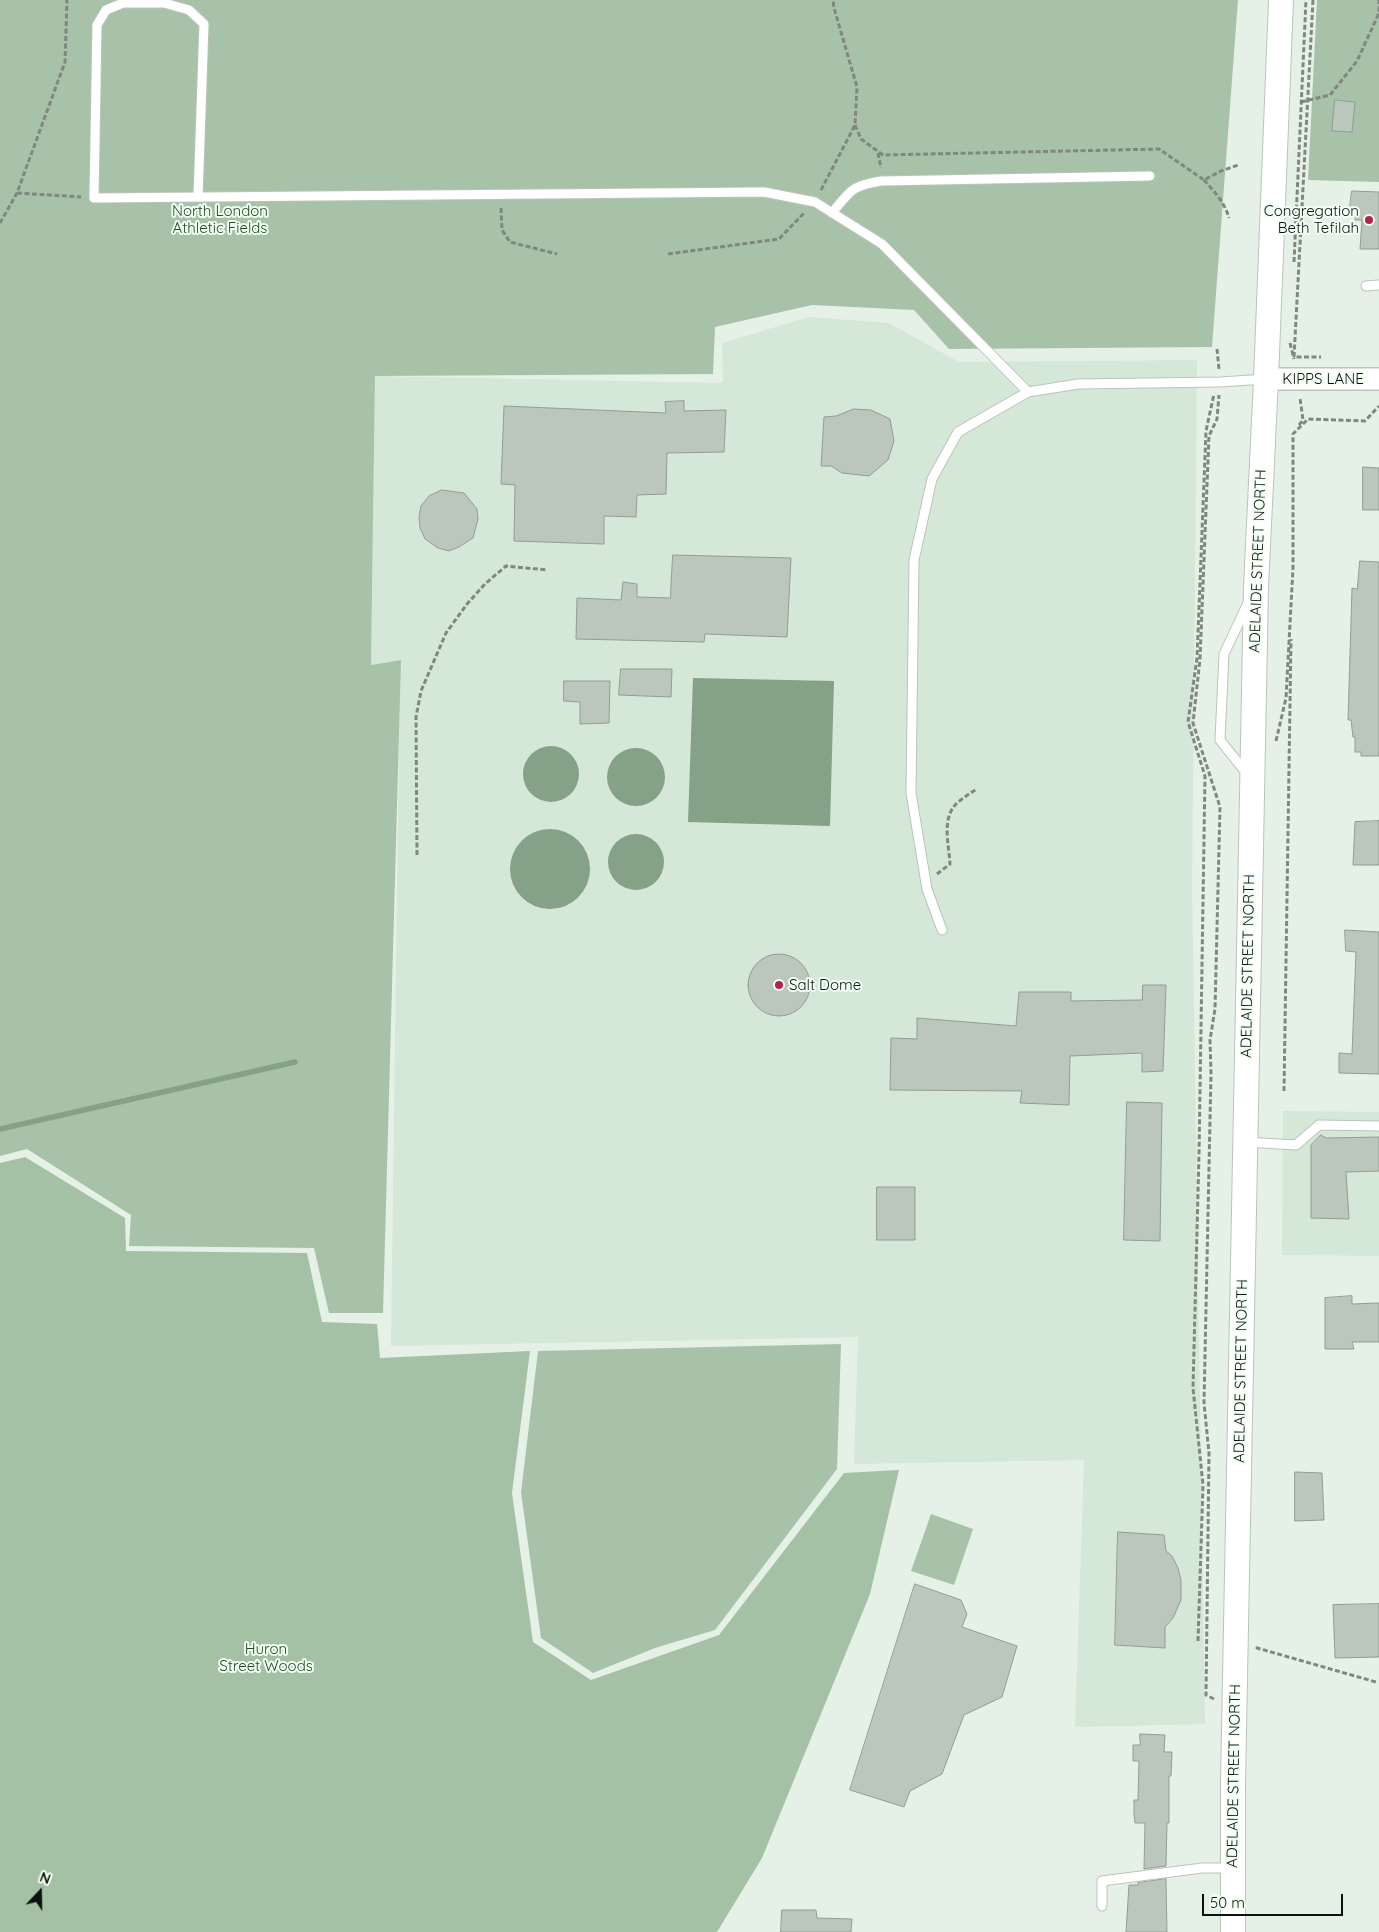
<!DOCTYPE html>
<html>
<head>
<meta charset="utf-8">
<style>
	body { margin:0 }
	#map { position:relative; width:1379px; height:1932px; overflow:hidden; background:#e5f1e6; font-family:Quicksand,sans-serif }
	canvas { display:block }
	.north { position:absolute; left:15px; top:1867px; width:50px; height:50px; -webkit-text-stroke:4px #f2fff3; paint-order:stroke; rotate:21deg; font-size:14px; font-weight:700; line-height:20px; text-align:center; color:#0d110d }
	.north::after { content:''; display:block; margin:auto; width:18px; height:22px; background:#0d110d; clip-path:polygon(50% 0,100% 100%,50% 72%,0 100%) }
	.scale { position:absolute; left:1202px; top:1894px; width:141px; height:22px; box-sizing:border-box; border:2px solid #0d110d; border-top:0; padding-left:6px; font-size:15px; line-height:18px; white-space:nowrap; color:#0d110d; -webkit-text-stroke:4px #f2fff3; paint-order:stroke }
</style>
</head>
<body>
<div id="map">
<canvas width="1379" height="1932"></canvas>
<div class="north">N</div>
<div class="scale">50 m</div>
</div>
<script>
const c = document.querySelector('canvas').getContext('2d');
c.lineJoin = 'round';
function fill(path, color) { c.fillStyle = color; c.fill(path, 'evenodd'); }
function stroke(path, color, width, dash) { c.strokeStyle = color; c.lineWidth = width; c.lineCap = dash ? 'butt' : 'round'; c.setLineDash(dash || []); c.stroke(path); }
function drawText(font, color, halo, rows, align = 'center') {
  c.font = font + ' Quicksand,sans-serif'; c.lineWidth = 4; c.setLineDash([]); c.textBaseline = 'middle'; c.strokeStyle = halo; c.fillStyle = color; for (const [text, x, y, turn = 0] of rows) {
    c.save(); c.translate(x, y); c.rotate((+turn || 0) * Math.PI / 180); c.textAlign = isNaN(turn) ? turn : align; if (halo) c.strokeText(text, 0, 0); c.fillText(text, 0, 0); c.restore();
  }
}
fill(new Path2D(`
	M809,317L889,323L959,362L1197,360L1192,886L1205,1724L1075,1727L1084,1460L854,1464L858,1337L391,1346L400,660L371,665L375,376L723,383L722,343Z
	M1283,1111L1379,1112V1256L1282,1255Z`), '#d5e7d6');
fill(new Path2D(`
	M0,0H1238L1212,347L949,349L914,310L812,305L715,327L713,374L375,376L371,665L401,660L383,1313H329L314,1248L129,1246L131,1215L27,1149L0,1156Z
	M1317,0H1379V182L1308,180Z
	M841,1344L837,1469L715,1630L655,1648L593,1673L541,1638L521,1492L538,1351Z
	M931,1514L973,1529L954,1585L911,1571Z`), '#a8c2a9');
fill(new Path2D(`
	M25,1157L125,1218L126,1251L307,1253L322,1322L377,1324L380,1358L530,1351L512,1493L533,1642L591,1680L719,1635L844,1473L899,1470L870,1594L762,1858L717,1932H0V1163Z`), '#a4c1a5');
fill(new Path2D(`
	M693,678L834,681L830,826L688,822Z
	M523 774a28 28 0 1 1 56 0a28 28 0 1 1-56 0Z
	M607 777a29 29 0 1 1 58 0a29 29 0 1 1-58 0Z
	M510 869a40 40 0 1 1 80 0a40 40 0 1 1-80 0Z
	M608 862a28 28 0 1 1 56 0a28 28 0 1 1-56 0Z`), '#85a187');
stroke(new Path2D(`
	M0,1129L295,1062`), '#85a187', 5.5);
const building = new Path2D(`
	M1335,100L1355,102L1352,132L1332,131Z
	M1352,191L1379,192V249H1360L1362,220H1355L1356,211L1350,206Z
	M684,401V411L726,410L724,452L667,453L666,494L637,495L636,517L604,516V544L514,541L515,485L501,484L504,406L666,413L665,402Z
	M854,409L871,410L890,419L894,441L888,460L869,476L842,473L831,466H821L824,417L836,416Z
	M1363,467L1379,468V510H1363Z
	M442,490L464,493L477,509L478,519L473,538L459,547L449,551L438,548L425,539L420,528L419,517L421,506L429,496Z
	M673,555L791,558L787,637L705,634L704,642L576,639L577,598L621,600L623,582L637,584V597L670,598Z
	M1360,561L1379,562V756H1361V752H1355V737H1353L1351,720H1348L1352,588L1357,589Z
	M621,669H672L671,697L619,695Z
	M564,681H610L609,723L580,724V702L564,701Z
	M1379,821V865H1353L1355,822Z
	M1345,930L1379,932V1074L1339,1073V1053L1352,1054L1356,952L1346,951Z
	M748 985a31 31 0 1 1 62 0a31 31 0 1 1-62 0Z
	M1143,985H1166L1163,1071L1142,1072V1053L1070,1056L1069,1105L1020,1103L1022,1091L890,1090L891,1038L917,1039V1018L1016,1026L1019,992H1071V1001L1142,1000Z
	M1127,1102L1162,1103L1160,1241L1124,1240Z
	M1321,1135L1326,1138L1379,1137V1171L1346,1172L1349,1219L1311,1218V1145Z
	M877,1187H915V1240H877Z
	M1352,1296V1304L1379,1303V1342H1352L1354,1349H1325V1298Z
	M1295,1472L1322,1473L1324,1520L1295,1521Z
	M1118,1532L1164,1535L1166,1551L1172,1556L1178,1568L1181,1580V1600L1173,1618L1165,1627V1648L1115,1645Z
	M915,1584L961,1600L967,1614L962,1627L1017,1646L1002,1697L964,1715L942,1774L910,1791L904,1807L850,1790Z
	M1379,1604V1657L1335,1658L1333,1605Z
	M1140,1734L1165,1735L1164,1752H1172L1171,1776H1169V1823H1167L1166,1866L1144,1869L1145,1823H1135L1134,1815V1800H1138L1139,1761H1133V1745H1140Z
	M1166,1879L1167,1932H1126L1129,1885H1138V1883Z
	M782,1910H816L817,1918L852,1919L851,1932H781Z`);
fill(building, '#bbc7bc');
stroke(building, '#929d93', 1);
const service = new Path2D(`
	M198,197L204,24L189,10L164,3H123L106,10L97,25L94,198L764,192L815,202L882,244L1028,392
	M832,213C851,190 851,186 881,181L1150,176
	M1366,286L1379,285
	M1248,775L1220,740L1224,654L1248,603
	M942,930L927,889L911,793L914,560L932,479L958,432L1028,392L1078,384L1220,382L1266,379
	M1245,1142L1296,1145L1319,1125L1379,1126
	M1102,1906V1881L1202,1868H1232`);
const tertiary = new Path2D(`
	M1266,379H1379`);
const secondary = new Path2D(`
	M1233,1932V1782L1256,587L1266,379L1281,0`);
stroke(service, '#bac5ba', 11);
stroke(tertiary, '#bac5ba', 24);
stroke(secondary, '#bac5ba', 26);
stroke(new Path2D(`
	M1313,0L1294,357H1321
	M1301,102L1330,95L1357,61L1379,13V0
	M855,125L861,139L883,155L1159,149L1204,180L1221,171L1238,165
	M878,153L881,168
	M1204,180C1214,191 1225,203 1229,218
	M821,190L855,125L857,87L834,8L833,0
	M17,193L81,197
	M501,208L502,230L510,242L557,254
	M0,223L17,193L65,62L67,0
	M668,254L779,239L804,213
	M1294,262L1306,0
	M1290,343L1294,359
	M1217,349L1219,369
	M1299,425L1303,420L1300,398
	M1276,741L1286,698L1293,568V434L1308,419L1365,421L1379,406
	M417,855L416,717L421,691L446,633L467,604L485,584L506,566L547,570
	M937,874L950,864C949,845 941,818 957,803C963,798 970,793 977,789
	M1284,1091L1291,639
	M1198,1641L1203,1485L1193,1388L1199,1154L1205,776L1188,722L1197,658L1206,431L1214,394
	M1258,1647L1257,1648L1376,1682
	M1214,1699L1206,1695L1209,1453L1204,1403L1211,1073L1210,1040L1215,1009L1220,807L1193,723L1200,659L1209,436L1217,419L1219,395`), '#7f877f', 3, [5, 2.5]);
stroke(service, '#fff', 9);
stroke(tertiary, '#fff', 21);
stroke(secondary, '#fff', 24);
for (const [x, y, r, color] of [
	[1369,220,5,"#b52349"],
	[779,985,5,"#b52349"]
]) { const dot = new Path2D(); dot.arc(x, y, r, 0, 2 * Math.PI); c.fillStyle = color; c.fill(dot); stroke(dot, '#f2fff3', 2); }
drawText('15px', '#1e4a25', '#f2fff3', [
	["North London",220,211],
	["Athletic Fields",220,228],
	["Huron",266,1649],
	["Street Woods",266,1666]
]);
drawText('15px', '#0d110d', '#f2fff3', [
	["Congregation",1359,211],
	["Beth Tefilah",1359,228],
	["Salt Dome",789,985,"left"]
], 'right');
drawText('15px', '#0d110d', '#f2fff3', [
	["KIPPS LANE",1323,379],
	["ADELAIDE STREET NORTH",1258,561,-88],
	["ADELAIDE STREET NORTH",1248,966,-89],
	["ADELAIDE STREET NORTH",1241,1371,-89],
	["ADELAIDE STREET NORTH",1234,1776,-89]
]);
</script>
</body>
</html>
